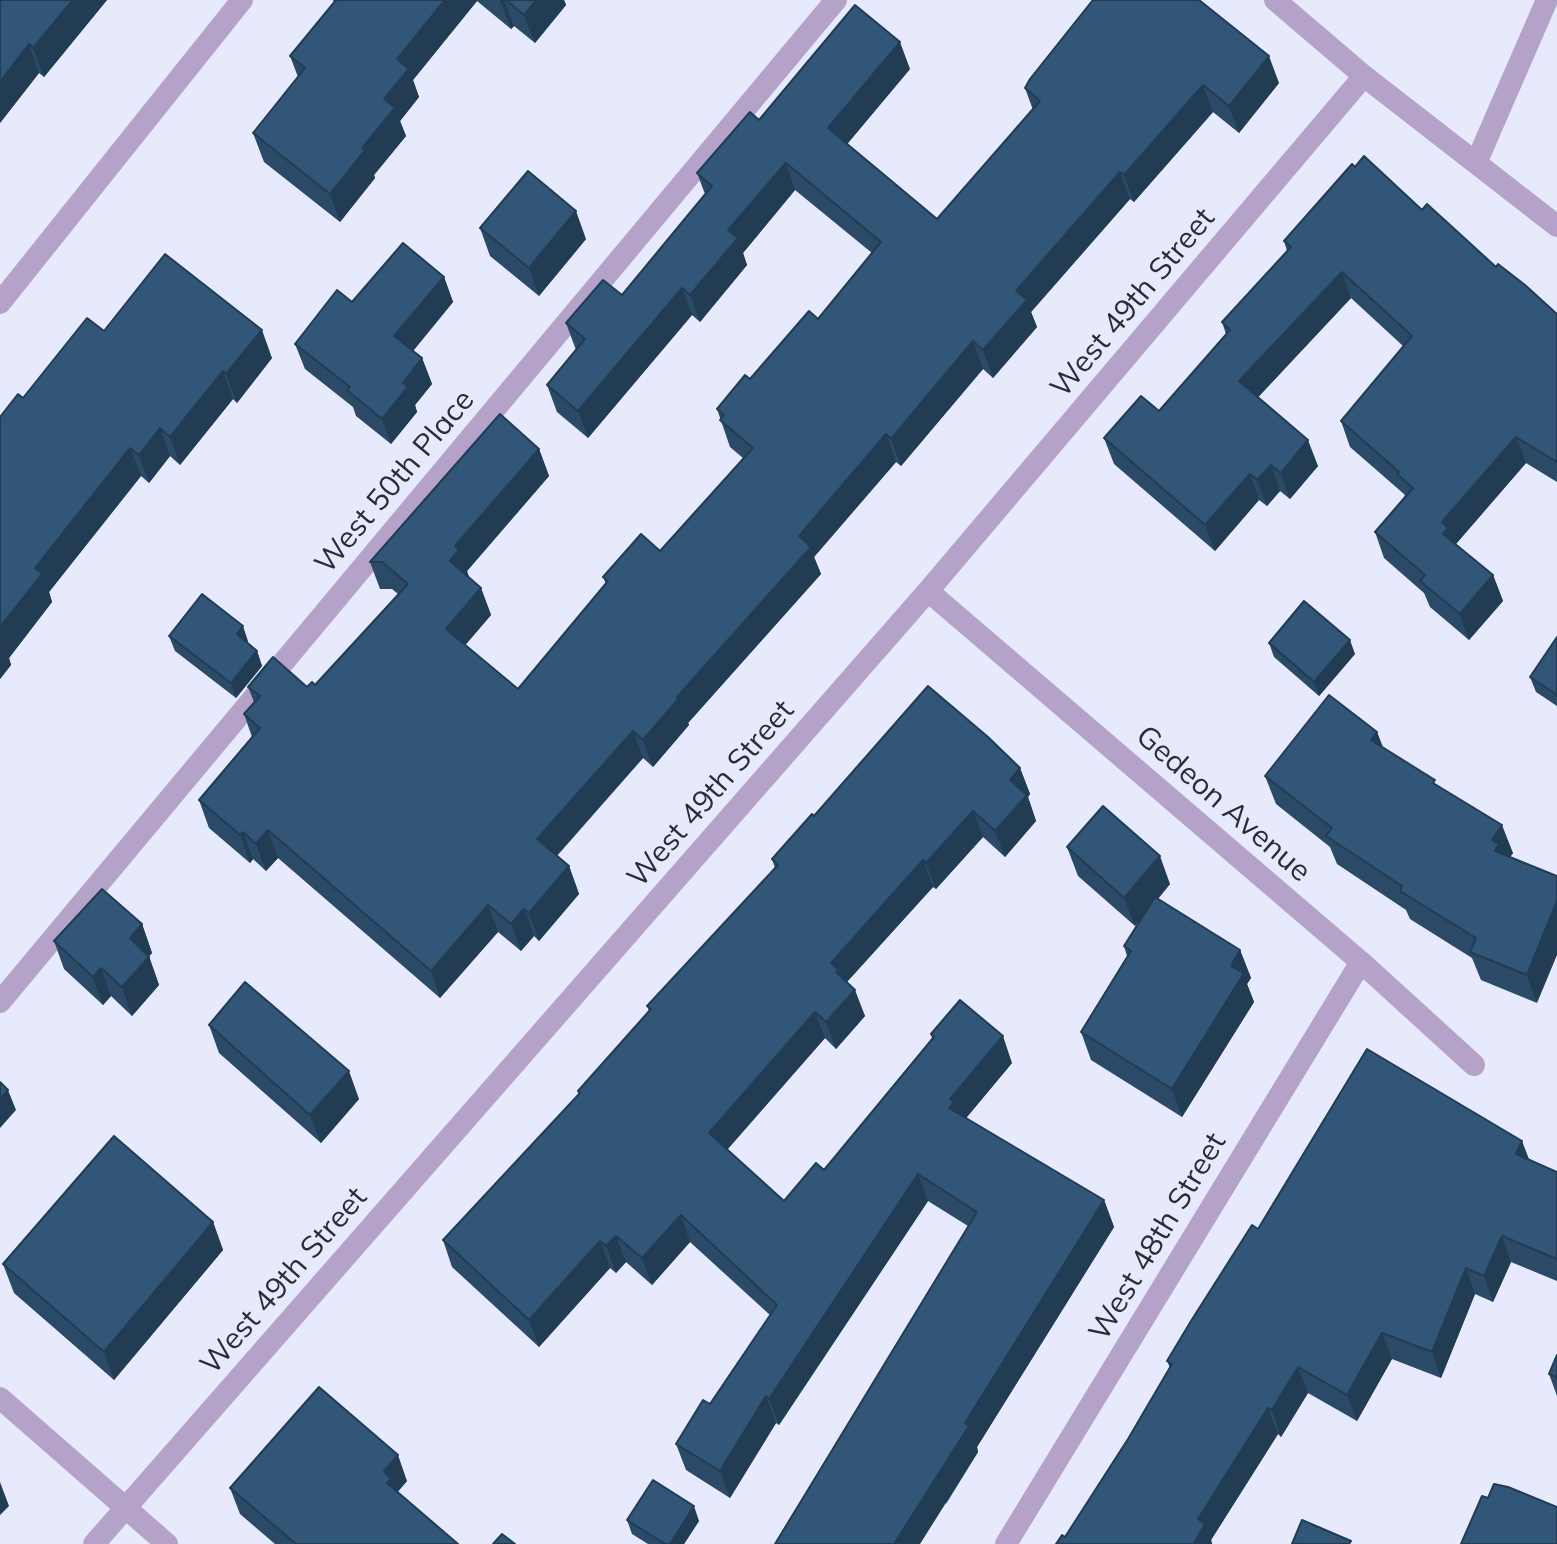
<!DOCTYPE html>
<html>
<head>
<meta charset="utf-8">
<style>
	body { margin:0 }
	canvas { display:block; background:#e6eafc }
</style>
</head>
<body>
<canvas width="1557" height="1544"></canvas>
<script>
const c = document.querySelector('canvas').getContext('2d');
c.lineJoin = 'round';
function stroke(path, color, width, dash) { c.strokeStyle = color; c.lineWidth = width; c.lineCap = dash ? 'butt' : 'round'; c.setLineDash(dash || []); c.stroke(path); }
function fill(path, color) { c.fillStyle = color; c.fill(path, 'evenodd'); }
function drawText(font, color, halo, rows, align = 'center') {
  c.font = font + ' Mulish,sans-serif'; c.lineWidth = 8; c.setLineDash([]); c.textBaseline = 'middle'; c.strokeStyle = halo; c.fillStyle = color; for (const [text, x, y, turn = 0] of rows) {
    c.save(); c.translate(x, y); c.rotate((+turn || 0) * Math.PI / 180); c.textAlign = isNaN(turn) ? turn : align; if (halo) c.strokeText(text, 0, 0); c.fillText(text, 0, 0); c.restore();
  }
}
stroke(new Path2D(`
	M0,1002L836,0`), '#b4a2c9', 22);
stroke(new Path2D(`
	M1275,0L1364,76L1557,226
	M1476,163L1547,0
	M0,303L242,0
	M928,591L1361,962L1474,1065
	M0,1398L167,1544
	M94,1544L928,591L1364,76
	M1006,1544L1361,962`), '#b4a2c9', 22);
fill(new Path2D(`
	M0,0H107L44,77L39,73L0,123Z
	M333,0H564L566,5L535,43L514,26L511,29L477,1L413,80L419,97L400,121L406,136L374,175L375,178L340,222L264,162L253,133L298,77L290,56L334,2Z
	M910,69L847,144L937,219L1033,110L1025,88L1279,83L1239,133L1213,112L1134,202L1130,199L1031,312L1037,327L993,378L983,369L901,466L896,462L814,557L821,574L688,723L689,725L653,767L643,758L557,856L569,866L579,894L539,941L534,936L521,951L498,932L440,998L278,858L266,871L253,859L250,863L209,828L199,800L252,737L244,714L254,702L248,687H307L315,685L398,594L392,589H380L370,562L539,449L549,476L467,571L469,578L481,588L491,615L465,645L518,689L606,584L603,577L660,551L743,458L730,447L717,409L818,319L872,253L795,190L743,253L747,265L700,322L692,315L588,438L557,412L547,385L576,350L566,323L622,295L705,194L697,173L759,120Z
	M1355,167L1422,210L1557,314V482L1526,463L1456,544L1493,575L1503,601L1469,640L1430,607L1424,593L1384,558L1375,532L1405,496L1404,494L1350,447L1341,421L1403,346L1351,298L1258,397L1318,466L1290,499L1280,491L1267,506L1259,500L1215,551L1114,464L1104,438L1159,411L1226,334L1222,322L1287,251L1284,241Z
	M480,228L586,239L539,296L490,256Z
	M444,277L453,302L413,351L422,358L432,384L415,405L417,412L391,444L356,416L353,407L305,369L295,344L352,302Z
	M104,331L272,358L237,403L233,399L180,465L170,456L149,483L141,476L49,592L52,602L9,658L11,665L0,679V417Z
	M169,636L248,641L247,642L257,651L262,666L236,698L175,651Z
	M1557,637V706L1536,692L1530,677Z
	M1269,643L1355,654L1319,696L1274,657Z
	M1377,732L1383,747L1437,785L1513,853L1510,857L1537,1003L1481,980L1472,958L1410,919L1406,910L1337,864L1330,847L1276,804L1265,776Z
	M1020,768L1030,794L1028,797L1036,821L1005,857L983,837L936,889L933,887L847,982L865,1016L836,1049L825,1038L727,1150L784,1201L824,1170L932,1038L931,1034L1012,1063L966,1118L1104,1200L1114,1227L977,1447L978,1452L946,1504L968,1226L928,1201L779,1425L776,1423L730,1498L686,1470L676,1444L710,1404L770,1315L690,1242L652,1285L626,1262L616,1273L610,1268L539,1347L452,1267L443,1240L579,1095L578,1091L649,1011L647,1006L775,868L772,859L814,816Z
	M1067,847L1170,884L1158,899L1240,950L1251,978L1247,984L1254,1002L1182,1117L1091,1060L1081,1032L1127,956L1124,946L1142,918L1135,926L1078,876Z
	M142,924L152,953L149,956L159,985L132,1016L111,996L103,1005L64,969L54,941Z
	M209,1025L359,1099L321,1143L219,1053Z
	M1529,1159L1557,1172V1281L1511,1262L1493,1302L1475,1294L1441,1378L1392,1359L1357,1421L1308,1393L1281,1437L1278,1434L1211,1540L1212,1544H1056L1065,1537L1128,1439L1170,1368L1167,1361L1258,1229Z
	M213,1222L223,1250L114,1380L14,1293L3,1264Z
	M1557,1355V1396L1549,1374Z
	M407,1481L397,1492L458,1544H275L240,1514L230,1488Z
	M627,1520L699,1521L684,1544H648L632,1534Z`), '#2a4a67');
fill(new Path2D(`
	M73,0H107L44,77L33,48Z
	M445,0H476L477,1L413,80L419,97L400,121L406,136L374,175L375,178L340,222L330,194L362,148L384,99L397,59Z
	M501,0H504L514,26L511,29L500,1Z
	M536,0H564L566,5L535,43L524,15Z
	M900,42L910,69L838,155L828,128Z
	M29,44L39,73L0,123V82Z
	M1269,56L1279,83L1239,133L1229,106Z
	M1203,85L1213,112L1134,202L1124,175Z
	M786,163L795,190L743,253L747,265L700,322L690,295L728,230Z
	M1120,172L1130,199L1031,312L1037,327L993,378L983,350L1016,291Z
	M576,211L586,239L539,296L529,268Z
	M1342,272L1351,298L1249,407L1239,381Z
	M444,277L453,302L404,362L394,336Z
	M682,288L692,315L588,438L578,411Z
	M262,330L272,358L237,403L226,374Z
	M973,341L983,369L901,466L891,439Z
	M422,358L432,384L415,405L417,412L391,444L382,419L403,383Z
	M223,371L233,399L180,465L170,437Z
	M160,428L170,456L149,483L139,455Z
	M886,434L896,462L814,557L821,574L688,723L689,725L653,767L643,740L799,536Z
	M1516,437L1526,463L1455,545L1443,534L1442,522Z
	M1308,440L1318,466L1290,499L1281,473Z
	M130,448L141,476L49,592L52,602L9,658L11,665L0,679V627L35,568Z
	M539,449L549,476L467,571L469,577L460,588L450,561L455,546Z
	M1271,465L1280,491L1267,506L1257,480Z
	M1250,474L1259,500L1215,551L1205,525Z
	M1493,575L1503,601L1469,640L1460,614Z
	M481,588L491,615L456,656L446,629Z
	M243,626L248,641L242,648L237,634Z
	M1350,640L1355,654L1319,696L1314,682Z
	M257,651L262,666L236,698L231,683Z
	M633,731L643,758L547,866L537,839Z
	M1377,732L1387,760L1371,740Z
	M1020,768L1030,794L1028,797L1036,821L1005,857L995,831L1010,780Z
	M973,811L983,837L936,889L926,863Z
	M1502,825L1513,853L1506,863L1495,851L1492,840Z
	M268,830L278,858L266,871L256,844Z
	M243,832L253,859L250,863L240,835Z
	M1160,856L1170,884L1135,926L1124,898Z
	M923,860L933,887L844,985L831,963Z
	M569,866L579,894L539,941L529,913Z
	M1557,901V955L1537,1003L1527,975Z
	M488,905L498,932L440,998L431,971Z
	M524,909L534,936L521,951L511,924Z
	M142,924L152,953L140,966L130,938Z
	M1240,950L1251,978L1247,984L1254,1002L1182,1117L1172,1089L1231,966Z
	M149,957L159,985L132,1016L122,987Z
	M101,968L111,996L103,1005L93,977Z
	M855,990L865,1016L836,1049L826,1022Z
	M815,1012L825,1038L718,1160L709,1133Z
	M1003,1036L1012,1063L962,1123L949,1108L950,1099Z
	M349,1071L359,1099L321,1143L310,1115Z
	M8,1090L16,1110L0,1128V1099Z
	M1522,1141L1532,1167L1516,1154Z
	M918,1174L928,1201L779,1425L769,1399Z
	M1104,1200L1114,1227L977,1447L978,1452L920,1544H894L965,1423Z
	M681,1215L690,1242L652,1285L642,1258Z
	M213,1222L223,1250L114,1380L104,1352Z
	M616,1236L626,1262L616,1273L606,1246Z
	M1502,1236L1511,1262L1493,1302L1484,1276Z
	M600,1241L610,1268L539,1347L529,1320Z
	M1466,1268L1475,1294L1441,1378L1432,1352Z
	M1382,1333L1392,1359L1357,1421L1347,1395Z
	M1298,1367L1308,1393L1281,1437L1272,1410Z
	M766,1396L776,1423L730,1498L720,1471Z
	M1268,1408L1278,1434L1211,1540L1212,1544H1195V1542L1198,1519Z
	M398,1455L407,1481L396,1494V1509L384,1471Z
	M0,1482L9,1506L0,1515Z
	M694,1506L699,1521L684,1544H670Z`), '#223c54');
const building = new Path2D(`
	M0,0H73L33,48L29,44L0,82Z
	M336,0H445L397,59L409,69L384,99L395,108L362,148L365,150L330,194L253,133L305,68L290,56Z
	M506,0H536L524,15Z
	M1093,0H1199L1269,56L1229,106L1203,85L1124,175L1120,172L1016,291L1027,300L983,350L973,341L891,439L886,434L799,536L811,547L677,697L679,698L643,740L633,731L537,839L569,866L529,913L524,909L511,924L488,905L431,971L268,830L256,844L243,832L240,835L199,800L260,728L244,714L260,696L248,687L273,657L307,687L312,682L315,685L408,584L382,562H370L500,414L539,449L455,546L459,550L450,561L481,588L446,629L518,689L608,581L603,577L641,534L660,551L753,448L720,420L724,415L717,409L745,375L750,379L809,311L818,319L881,242L786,163L728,230L738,238L690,295L682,288L578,411L547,385L585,339L566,323L603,280L622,295L712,186L697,173L750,112L759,120L855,5L900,42L828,128L937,219L1040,101L1025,88L1030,79Z
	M1364,156L1422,210L1427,204L1496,267L1498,264L1525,285L1557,314V462L1516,437L1442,522L1448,528L1443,534L1493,575L1460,614L1420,581L1425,575L1375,532L1413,488L1397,474L1399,472L1341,421L1412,336L1342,272L1239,381L1308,440L1281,473L1271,465L1257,480L1250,474L1205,525L1104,438L1141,396L1159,411L1230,330L1222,322L1291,247L1284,241L1352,164L1355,167Z
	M528,171L576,211L529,268L480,228Z
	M403,243L444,277L394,336L422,358L403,383L408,387L382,419L347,390L350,387L295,344L337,290L352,302Z
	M165,254L262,330L226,374L223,371L170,437L160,428L139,455L130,448L35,568L42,574L0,627V417L18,394L23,398L87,318L104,331Z
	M202,594L243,626L237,634L257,651L231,683L169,636Z
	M1304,601L1350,640L1314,682L1269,643Z
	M1557,637V695L1530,677Z
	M928,686L988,737L1020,768L1010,780L1027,795L995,831L973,811L926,863L923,860L831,963L839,970L836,972L855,990L826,1022L815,1012L709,1133L784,1201L816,1163L824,1170L934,1037L931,1034L960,1000L1003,1036L950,1099L954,1102L949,1108L1104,1200L965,1423L969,1426L894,1544H775L977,1212L918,1174L769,1399L766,1396L720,1471L676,1444L703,1400L710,1404L777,1305L681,1215L642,1258L616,1236L606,1246L600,1241L529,1320L443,1240L580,1093L578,1091L651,1009L647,1006L778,865L772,859L812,814L814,816Z
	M1329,695L1377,732L1371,740L1435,780L1433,783L1502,825L1492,840L1499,844L1495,851L1557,876V901L1527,975L1470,952L1476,938L1400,891L1402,886L1326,836L1332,828L1265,776Z
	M1103,806L1160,856L1124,898L1067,847Z
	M102,889L142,924L130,938L149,957L122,987L101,968L93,977L54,941Z
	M1155,897L1240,950L1231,966L1244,973L1172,1089L1081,1032L1131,951L1124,946Z
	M245,982L349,1071L310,1115L209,1025Z
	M1367,1049L1522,1141L1516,1154L1557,1172V1259L1502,1236L1484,1276L1466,1268L1432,1352L1382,1333L1347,1395L1298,1367L1272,1410L1268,1408L1198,1519L1205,1524L1195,1542L1198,1544H1056L1062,1535L1065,1537L1128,1439L1172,1364L1167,1361L1191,1321L1252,1225L1258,1229Z
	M0,1082L8,1090L0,1099Z
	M114,1136L213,1222L104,1352L3,1264Z
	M1557,1355V1377L1549,1374Z
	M319,1387L398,1455L384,1471L391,1479L387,1483L458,1544H296L230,1488Z
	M653,1480L694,1506L670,1544H665L627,1520Z
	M1494,1484L1508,1487L1557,1507V1544H1461L1482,1496L1488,1498Z
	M1302,1520L1351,1541L1349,1544H1292Z
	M502,1534L515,1544H493Z`);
fill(building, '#315678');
stroke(building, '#223c54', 2);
drawText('30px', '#2b2d35', '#e6eafc', [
	["West 49th Street",1133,303,-50],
	["West 50th Place",395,482,-50],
	["West 49th Street",711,794,-49],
	["Gedeon Avenue",1223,804,41],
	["West 48th Street",1158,1237,-59],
	["West 49th Street",284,1281,-49]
]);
</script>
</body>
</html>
